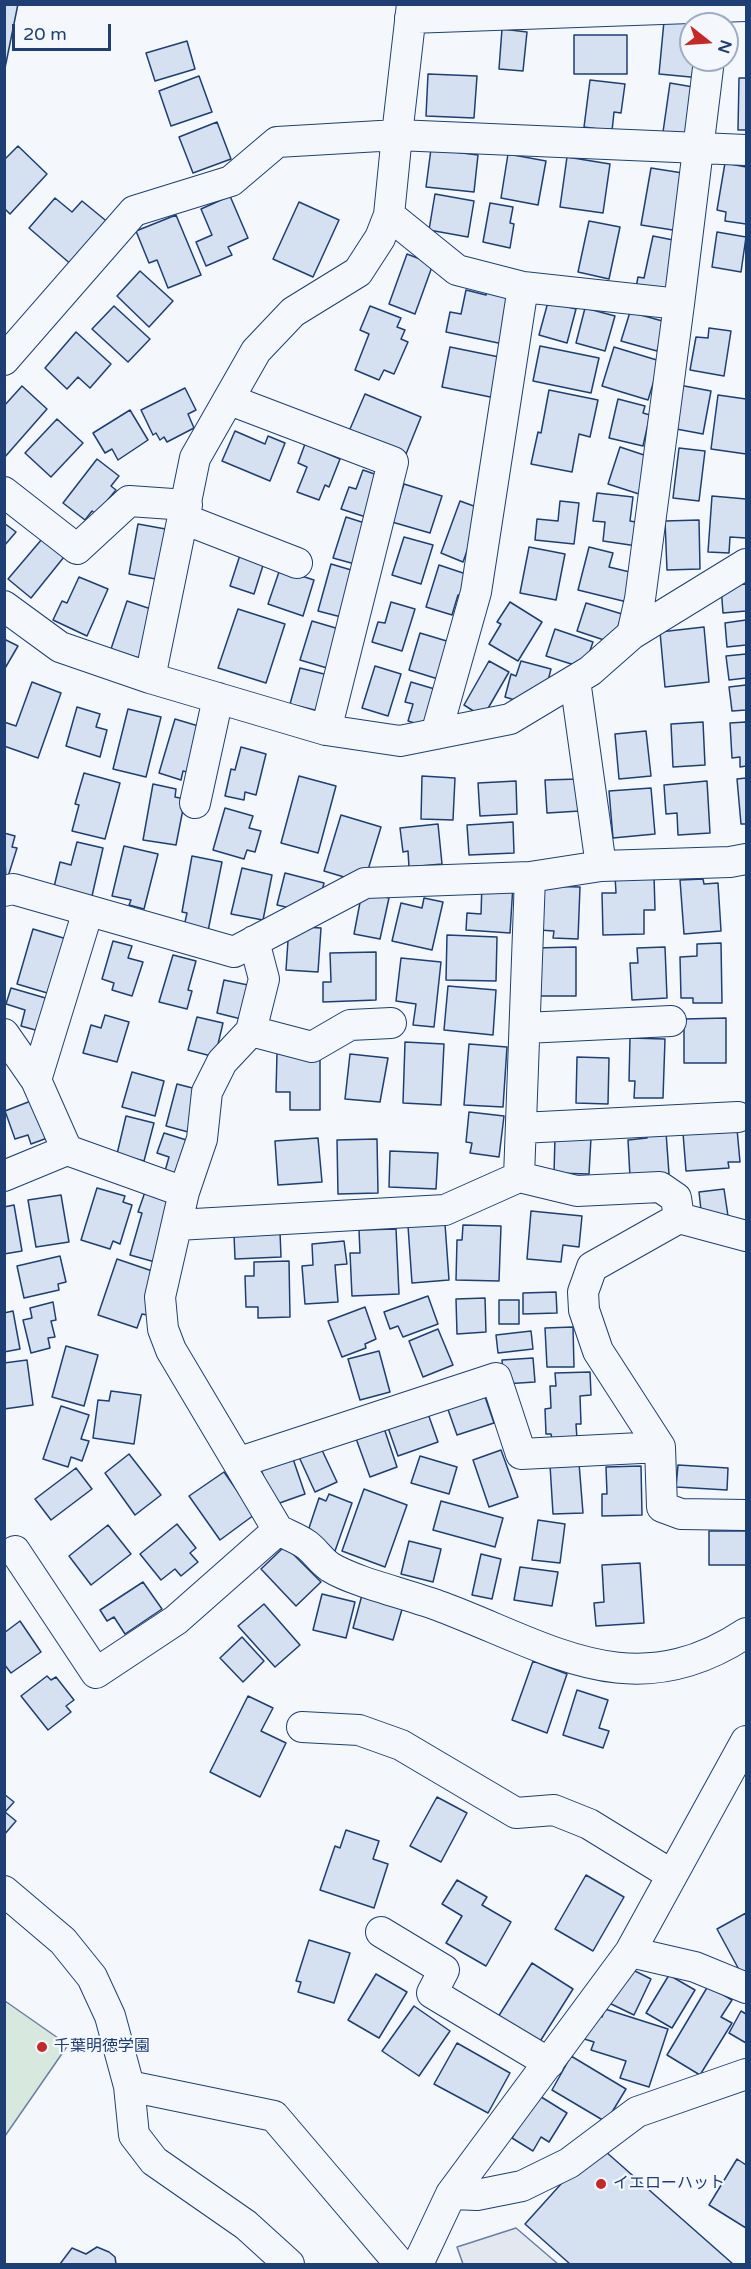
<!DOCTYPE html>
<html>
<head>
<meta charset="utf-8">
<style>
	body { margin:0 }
	#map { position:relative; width:751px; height:2269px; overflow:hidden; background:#f4f7fb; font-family:"Varela Round",sans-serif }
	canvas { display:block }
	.frame { position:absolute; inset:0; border:6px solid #1d3f73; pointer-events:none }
	.north { position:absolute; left:679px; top:12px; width:60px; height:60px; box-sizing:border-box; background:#f4f7fb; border:2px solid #9eadc5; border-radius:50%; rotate:107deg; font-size:16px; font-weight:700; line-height:24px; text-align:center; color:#1d3f73 }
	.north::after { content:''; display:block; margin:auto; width:21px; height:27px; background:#c62828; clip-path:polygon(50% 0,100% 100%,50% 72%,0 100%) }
	.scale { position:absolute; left:12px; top:24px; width:99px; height:27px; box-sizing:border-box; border:3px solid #1d3f73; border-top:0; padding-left:8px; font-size:18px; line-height:21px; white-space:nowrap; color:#1d3f73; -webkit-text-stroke:4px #f4f7fb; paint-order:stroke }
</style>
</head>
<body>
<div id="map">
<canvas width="751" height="2269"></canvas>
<div class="frame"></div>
<div class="north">N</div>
<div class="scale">20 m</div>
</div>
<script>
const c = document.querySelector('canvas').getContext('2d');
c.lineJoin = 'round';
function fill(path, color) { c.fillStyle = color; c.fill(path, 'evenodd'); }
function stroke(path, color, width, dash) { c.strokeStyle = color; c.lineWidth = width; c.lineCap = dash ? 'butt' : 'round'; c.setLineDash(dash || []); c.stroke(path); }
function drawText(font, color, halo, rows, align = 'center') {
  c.font = font + ' "Varela Round","Noto Sans JP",sans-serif'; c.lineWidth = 4.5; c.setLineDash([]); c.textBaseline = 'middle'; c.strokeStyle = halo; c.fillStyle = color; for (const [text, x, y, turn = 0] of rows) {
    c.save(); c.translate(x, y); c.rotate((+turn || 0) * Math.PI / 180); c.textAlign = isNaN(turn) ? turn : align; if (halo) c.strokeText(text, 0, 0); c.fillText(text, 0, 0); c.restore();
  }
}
const green = new Path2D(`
	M5,2001L68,2045L5,2136Z`);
fill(green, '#d7e8df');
stroke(green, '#687fa3', 1.5);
const parking = new Path2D(`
	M516,2228L558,2264H463L457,2247Z`);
fill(parking, '#e3e8f0');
stroke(parking, '#687fa3', 1.5);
const building = new Path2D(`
	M4,4H18L4,73Z
	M664,21L691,24V60H702L701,78L659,74Z
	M502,29L527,32L523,71L499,69Z
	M574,35H627V74H574Z
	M187,41L195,69L155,81L146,53Z
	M428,74L477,76L474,118L426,116Z
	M199,76L212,112L171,126L159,91Z
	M739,78H746V130H738Z
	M590,80L625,84L621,113L614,112L612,131L584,127Z
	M670,83L699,88L692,137L663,132Z
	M217,122L231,159L193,173L179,137Z
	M18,146L47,174L10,214L4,208V160Z
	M431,149L478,155L474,192L426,187Z
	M508,154L546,161L538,205L501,198Z
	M567,157L610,164L603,213L560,207Z
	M725,163L746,167V224L725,221L726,212L717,210Z
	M651,168L689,174L679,231L641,225Z
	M435,194L474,201L468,237L429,230Z
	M230,196L248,238L228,247L232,255L206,266L196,242L212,235L201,209Z
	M55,198L72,212L82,201L110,224L73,266L29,228Z
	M299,202L339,220L313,277L273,259Z
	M490,203L513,207L510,223L514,224L510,248L483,242Z
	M176,215L201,275L168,288L157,260L149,263L136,231Z
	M589,221L620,227L609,279L578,272Z
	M717,232L746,237L741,272L712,267Z
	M653,236L678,241L667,294L636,288L638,277L644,278Z
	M407,254L433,264L415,314L389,304Z
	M140,271L173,301L149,327L117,296Z
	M487,289L515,295L503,344L446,332L450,312L461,314L466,290L486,295Z
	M548,302L576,309L567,343L539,335Z
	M114,306L150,339L128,362L92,329Z
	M370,306L401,318L397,327L405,330L401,339L408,342L394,374L384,370L379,380L355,370L369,334L360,330Z
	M585,308L615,316L605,351L576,343Z
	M630,312L666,322L657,351L621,341Z
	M709,328L731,331L724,376L690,370L696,337L708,338Z
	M76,332L111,364L90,388L78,377L67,389L45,368Z
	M540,346L599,358L591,393L533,381Z
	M450,347L504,358L495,398L442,387Z
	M614,347L660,361L648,400L602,386Z
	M679,385L711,391L703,434L671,428Z
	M22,386L47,409L4,458V406Z
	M185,388L196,410L188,414L194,428L167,442L164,437L160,440L156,433L153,435L141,410Z
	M549,390L598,400L590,437L579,434L572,472L531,464L538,432L541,433Z
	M365,394L421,417L404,459L347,436Z
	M718,395L746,399V454L711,449Z
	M618,399L645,406L643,413L650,415L643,446L609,438Z
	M130,410L148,440L118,460L112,449L105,453L93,433Z
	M57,419L83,443L51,477L25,453Z
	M235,431L265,444L268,436L285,443L270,481L222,461Z
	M305,444L340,459L329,487L325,485L319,500L297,492L307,467L298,463Z
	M620,447L650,457L639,494L608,484Z
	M679,448L705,451L699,501L673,498Z
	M97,459L119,476L111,486L116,490L96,514L92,511L85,520L63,503Z
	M363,470L386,478L372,519L341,509L349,487L356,489Z
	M404,484L442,496L430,533L392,522Z
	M597,493L633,497L630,521L641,523L637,546L603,541L605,522L593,521Z
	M712,496L746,499V538L730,537L729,553L708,552Z
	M460,501L482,509L463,562L441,553Z
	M560,501L579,503L574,544L535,540L537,519L558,521Z
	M346,517L374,526L362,566L333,558Z
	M699,520L700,569L667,570L665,521Z
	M4,523L16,532L4,546Z
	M138,524L171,530L161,580L129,574Z
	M404,537L433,545L421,584L392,575Z
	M42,539L64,557L31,598L8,579Z
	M529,547L565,554L556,600L520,593Z
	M589,547L613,553L609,567L634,573L627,602L578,590Z
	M240,555L265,559L254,594L230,586Z
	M331,564L358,572L345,618L318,611Z
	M439,565L472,576L466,597L458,595L452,615L426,607Z
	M280,569L314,580L303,616L268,604Z
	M79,577L108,589L87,636L53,620L62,601L67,603Z
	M746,584V611L723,613L721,586Z
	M127,601L154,610L139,658L111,649Z
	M391,602L415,609L402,651L372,642L378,622L385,623Z
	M510,602L542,622L518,661L489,644L501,624L497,622Z
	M586,603L622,614L613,643L577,631Z
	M238,609L285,624L266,683L218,668Z
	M746,620V645L727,647L725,623Z
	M312,621L339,629L327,668L300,660Z
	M704,627L709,682L665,687L660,632Z
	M555,629L593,642L584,668L546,656Z
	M420,633L450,642L438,679L409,670Z
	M4,639L18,646L4,670Z
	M746,654V678L729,680L726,656Z
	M489,661L509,672L483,717L464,705Z
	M521,661L551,669L544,696L518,701L505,697L511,674L516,676Z
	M375,666L401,674L388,716L362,708Z
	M300,668L332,676L323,712L290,704Z
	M32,682L61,693L38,758L4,746V722L16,726Z
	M411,682L438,690L427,727L408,721L413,704L405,702Z
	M746,685V710L732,711L729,687Z
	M77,707L100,714L96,727L107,730L100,757L66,746Z
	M128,709L161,717L146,777L113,769Z
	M175,719L205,728L191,773L183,771L181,780L159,773Z
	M703,722L705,765L673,767L671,724Z
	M746,722V766L740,767V757L732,758L730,723Z
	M646,731L651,776L619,779L615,734Z
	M241,747L266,754L256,795L245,792L244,800L225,796L231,769L235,770Z
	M84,773L120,783L105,839L72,831L79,805L75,804Z
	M299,776L336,786L318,853L281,843Z
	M422,776L455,778L453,820L421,819Z
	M746,778V824H741L737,779Z
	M579,779L580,811L547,813L545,780Z
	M516,781L517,814L480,816L478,783Z
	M707,781L710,833L678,835L677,813L666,814L664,785Z
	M153,784L176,789L175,797L185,799L176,845L143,840Z
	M651,788L655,834L613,838L609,791Z
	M225,808L253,816L249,828L261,831L255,852L247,850L244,859L213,850Z
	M341,815L381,827L364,883L324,871Z
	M513,822L514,853L469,855L467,825Z
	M438,824L442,864L409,867L408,851L403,852L400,828Z
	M4,833L15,836L12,847L17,848L6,883Z
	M77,842L103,848L92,896L54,887L60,862L71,865Z
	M124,846L158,854L144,909L129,905L131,900L112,896Z
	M192,856L222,862L207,936L183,931L187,913L182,912Z
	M242,868L272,875L263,920L231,914Z
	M285,873L324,883L318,906L299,910L277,905Z
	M654,875L655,910H644V934L603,935L602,893H616L615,876Z
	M703,879L704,884L718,883L721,931L684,934L680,880Z
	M482,884L513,885L510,933L466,930L467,913L481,914Z
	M541,886L580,887L578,939L553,938L554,931L539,930Z
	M362,892L389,898L380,939L354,934Z
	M424,898L443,902L432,950L392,941L401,903L422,908Z
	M289,926L321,928L318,972L286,970Z
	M33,929L70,940L54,995L17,984Z
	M447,935L497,937L496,981L446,980Z
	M113,941L132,946L128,958L143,962L132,996L112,990L114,983L102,979Z
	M721,943L722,1003H693V998H681L680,957L697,956V944Z
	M576,947V996H535V948Z
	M665,947L667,998L632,1000L630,963H638L637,948Z
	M376,952V1000L323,1002V982H331L330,953Z
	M173,955L196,961L188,990L192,991L187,1009L159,1002Z
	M401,958L441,962L434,1027L413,1025L416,1004L396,1001Z
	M224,980L248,985L245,1020L217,1013Z
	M448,986L496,990L493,1035L444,1030Z
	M11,988L49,999L39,1031L21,1026L25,1010L6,1004Z
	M105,1015L129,1022L117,1062L83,1053L91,1025L101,1028Z
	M197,1017L223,1023L215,1057L188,1050Z
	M726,1018V1063H684V1019Z
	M630,1038L665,1039L663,1098H634L635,1081H629Z
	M405,1042L444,1044L441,1105L403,1103Z
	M469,1044L507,1047L503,1107L464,1105Z
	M277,1053H320V1110H290V1092H276Z
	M350,1054L388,1058L380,1102L345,1099Z
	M577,1057L609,1058L608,1104L576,1103Z
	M132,1072L164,1081L155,1116L122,1107Z
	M177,1084L204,1091L192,1133L166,1126Z
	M36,1099L50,1137L31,1144L28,1135L15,1139L5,1111Z
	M469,1112L504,1116L499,1157L470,1153L472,1143L466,1142Z
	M126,1116L154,1123L144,1161L117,1154Z
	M737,1129L740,1162H728L729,1168L686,1171L683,1133Z
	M666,1132L669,1174L630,1177L628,1140L647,1138V1133Z
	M164,1133L196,1143L184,1178L165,1171L169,1157L157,1153Z
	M555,1137L591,1138L589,1174L554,1173Z
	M318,1138L322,1182L278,1185L275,1141Z
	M377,1139L378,1193L338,1194L337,1140Z
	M390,1151L438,1153L436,1189L389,1187Z
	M97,1188L125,1196L123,1202L132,1205L120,1244L113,1241L110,1249L81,1240Z
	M724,1189L728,1216L702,1219L699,1192Z
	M145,1192L169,1199L162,1264L130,1255L142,1213L138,1212Z
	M61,1195L69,1242L36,1247L28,1200Z
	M14,1205L22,1251L4,1254V1207Z
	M531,1211L582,1216L579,1247L563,1245L561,1262L527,1259Z
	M445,1224L449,1280L412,1283L408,1226Z
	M463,1225L501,1226L499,1281L456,1280L457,1240H462Z
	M396,1229L399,1294L352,1296L350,1253H360L359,1230Z
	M280,1232L281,1257L235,1259L234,1234Z
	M344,1241L347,1264L335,1265L338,1302L305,1304L302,1266L313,1265L312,1244Z
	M60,1256L66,1282L58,1284L59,1290L24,1298L17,1266Z
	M117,1259L161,1274L147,1315L142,1314L137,1328L98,1315Z
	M289,1261L290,1317L258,1318V1307H246L245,1276H254V1262Z
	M556,1292L557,1313L523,1314V1293Z
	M428,1296L438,1324L403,1337L398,1326L390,1329L384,1312Z
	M485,1298L486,1332L457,1334L456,1299Z
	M499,1300H519V1324H499Z
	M53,1302L56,1320L51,1321L55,1337L48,1338L50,1348L31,1353L23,1320L32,1318L30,1308Z
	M365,1307L376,1339L365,1344L366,1348L342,1357L328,1321Z
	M13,1311L20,1349L4,1352V1313Z
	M573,1327L574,1367H547L545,1328Z
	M438,1329L453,1365L423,1377L409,1341Z
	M531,1331L533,1349L498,1353L496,1335Z
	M66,1346L98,1355L84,1406L52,1397Z
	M379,1351L390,1392L360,1400L348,1359Z
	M533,1358L535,1382L504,1384L502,1360Z
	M27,1360L33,1405L4,1409V1363Z
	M590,1372L591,1395L580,1396L581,1424H576L577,1439H552L551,1434H546L545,1409L551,1408L550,1386H556L555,1373Z
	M482,1388L494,1423L457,1435L445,1401Z
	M111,1391L141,1395L134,1444L93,1438L98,1400L109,1401Z
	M61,1406L89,1415L81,1439L89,1441L82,1461L71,1457L68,1467L43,1459Z
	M426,1408L438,1442L398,1456L386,1422Z
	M382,1422L397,1467L370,1477L354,1433Z
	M321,1448L337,1482L315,1492L299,1457Z
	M501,1450L518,1497L489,1507L473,1460Z
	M291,1453L305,1494L274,1505L259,1464Z
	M129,1454L161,1495L135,1515L105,1473Z
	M420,1456L457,1467L449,1494L411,1483Z
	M579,1463L583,1513L553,1514L550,1465Z
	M678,1465L728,1468L727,1490L676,1487Z
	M641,1466L642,1515L602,1516V1494H607L606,1467Z
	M76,1468L92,1489L51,1520L35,1499Z
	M224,1472L254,1515L220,1540L189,1496Z
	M364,1489L407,1505L385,1567L342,1551Z
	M329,1494L352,1503L335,1551L305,1540L319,1498L326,1501Z
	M441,1501L503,1518L495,1547L433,1530Z
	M538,1520L565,1524L560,1563L532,1560Z
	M177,1524L196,1548L190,1553L198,1562L181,1576L175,1569L161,1580L140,1554Z
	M108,1525L131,1554L91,1585L69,1556Z
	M709,1531H746V1565H709Z
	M409,1541L441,1549L433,1582L401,1574Z
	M285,1546L321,1582L296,1606L261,1569Z
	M481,1554L501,1559L492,1599L472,1595Z
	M640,1563L644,1623L596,1626L594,1603L604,1602L602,1565Z
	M520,1567L558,1572L552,1606L514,1600Z
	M143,1582L162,1609L125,1634L114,1617L107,1621L100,1610Z
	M322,1594L355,1602L346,1638L313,1630Z
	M362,1595L403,1606L393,1640L353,1628Z
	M264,1604L300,1645L275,1667L238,1626Z
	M20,1621L41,1652L11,1673L4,1664V1633Z
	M242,1637L264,1661L243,1682L220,1658Z
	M533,1661L567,1674L547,1733L512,1720Z
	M47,1676L51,1680L56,1677L74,1700L66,1706L71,1712L48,1730L21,1696Z
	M577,1690L608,1700L599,1728L609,1731L603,1748L563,1735Z
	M248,1696L273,1708L261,1731L286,1743L260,1797L210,1772Z
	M4,1794L14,1802L5,1812L16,1821L4,1835Z
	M437,1797L467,1813L441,1862L410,1846Z
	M346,1830L379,1841L373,1859L388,1864L374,1908L320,1890L335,1846L340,1848Z
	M586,1875L624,1897L593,1951L555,1929Z
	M457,1880L487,1897L482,1905L511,1922L486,1966L446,1943L462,1916L442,1904Z
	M746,1913V1975L743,1977L717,1929Z
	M309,1940L350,1953L334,2003L298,1992L301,1982L296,1981Z
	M532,1963L573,1989L539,2043L498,2017Z
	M633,1970L651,1979L634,2015L605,2001L618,1975L628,1980Z
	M376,1974L407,1992L379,2038L348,2020Z
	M669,1975L695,1990L672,2028L646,2013Z
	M708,1986L732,2000L721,2017L732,2023L700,2075L667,2055Z
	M414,2006L450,2031L419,2076L382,2051Z
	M605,2009L668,2029L649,2087L620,2078L626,2061L591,2050L594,2042L581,2038L589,2013L602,2017Z
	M741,2011L746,2014V2043L729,2033Z
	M457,2043L510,2073L488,2113L434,2084Z
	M571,2056L626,2089L606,2122L552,2090Z
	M538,2095L567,2113L549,2142L541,2137L533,2151L512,2138Z
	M597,2144L733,2264H570L525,2224Z
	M737,2159L746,2165V2228L709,2205Z
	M97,2247L109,2252L115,2257L116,2264H60L72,2248L86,2254Z`);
fill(building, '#d5e0f0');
stroke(building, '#1d3f73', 1.5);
const minor = new Path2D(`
	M410,18L746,6
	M389,215L457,270L523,287L679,304L640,599L632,634
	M679,304L709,60
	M4,360L134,211L231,181L277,142L397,135L412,4
	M230,400L393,462L326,730
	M4,492L77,549L129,501L187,505
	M184,519L297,563
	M4,606L60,647L150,678L326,730L400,741L510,719L590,671L632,634L746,564
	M150,678L195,458L256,351L293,312L358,272L380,238L389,215L397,135L746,150
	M575,680L601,866
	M436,734L476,592L523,287
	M195,803L218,698
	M4,891L13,889L234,952L365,883L530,877L601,866L730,862L746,859
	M254,941L264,979L251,1031L312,1047L350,1025L391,1023
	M525,1028L671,1021
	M251,1031L222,1062L207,1092L202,1139L184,1192L160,1297L163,1329L171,1350L278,1530C288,1535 299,1539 307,1545C315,1551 321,1561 330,1567C356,1583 411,1595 442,1607C551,1648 633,1708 746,1633
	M4,1034L36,1080L67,1150L184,1192
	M36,1080L88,911
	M521,1128L738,1117
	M4,1176L67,1150
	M519,1177L530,877
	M679,1218L592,1267L583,1292L584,1310L598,1351L660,1447L662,1507L681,1514L746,1515
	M177,1225L445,1210L519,1177L577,1191L660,1187L676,1198L679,1218L746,1236
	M240,1462L496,1378L521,1454L660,1447
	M15,1551L96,1673L176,1620L278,1530
	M302,1727L359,1730L401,1745L516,1813L554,1810L589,1824L672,1875
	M4,1891L63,1941L92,1977L110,2016L129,2086L134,2135L154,2161L246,2225L289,2264
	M381,1932L444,1970L432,1993L549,2063
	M630,1952L746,1741
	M129,2086L274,2116L400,2264
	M451,2194L477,2195L522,2186L569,2163L637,2112L746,2074
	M418,2264L451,2194L630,1952L695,1967L746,1988`);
stroke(minor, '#1d3f73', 32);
stroke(minor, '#f4f7fb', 30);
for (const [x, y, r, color] of [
	[42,2047,6,"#c62828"],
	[601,2184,6,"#c62828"]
]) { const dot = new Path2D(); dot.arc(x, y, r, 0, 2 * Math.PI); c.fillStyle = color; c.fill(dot); stroke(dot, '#f4f7fb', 2); }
drawText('16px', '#1d3f73', '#f4f7fb', [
	["千葉明徳学園",54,2047],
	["イエローハット",613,2184]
], 'left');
</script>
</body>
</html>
